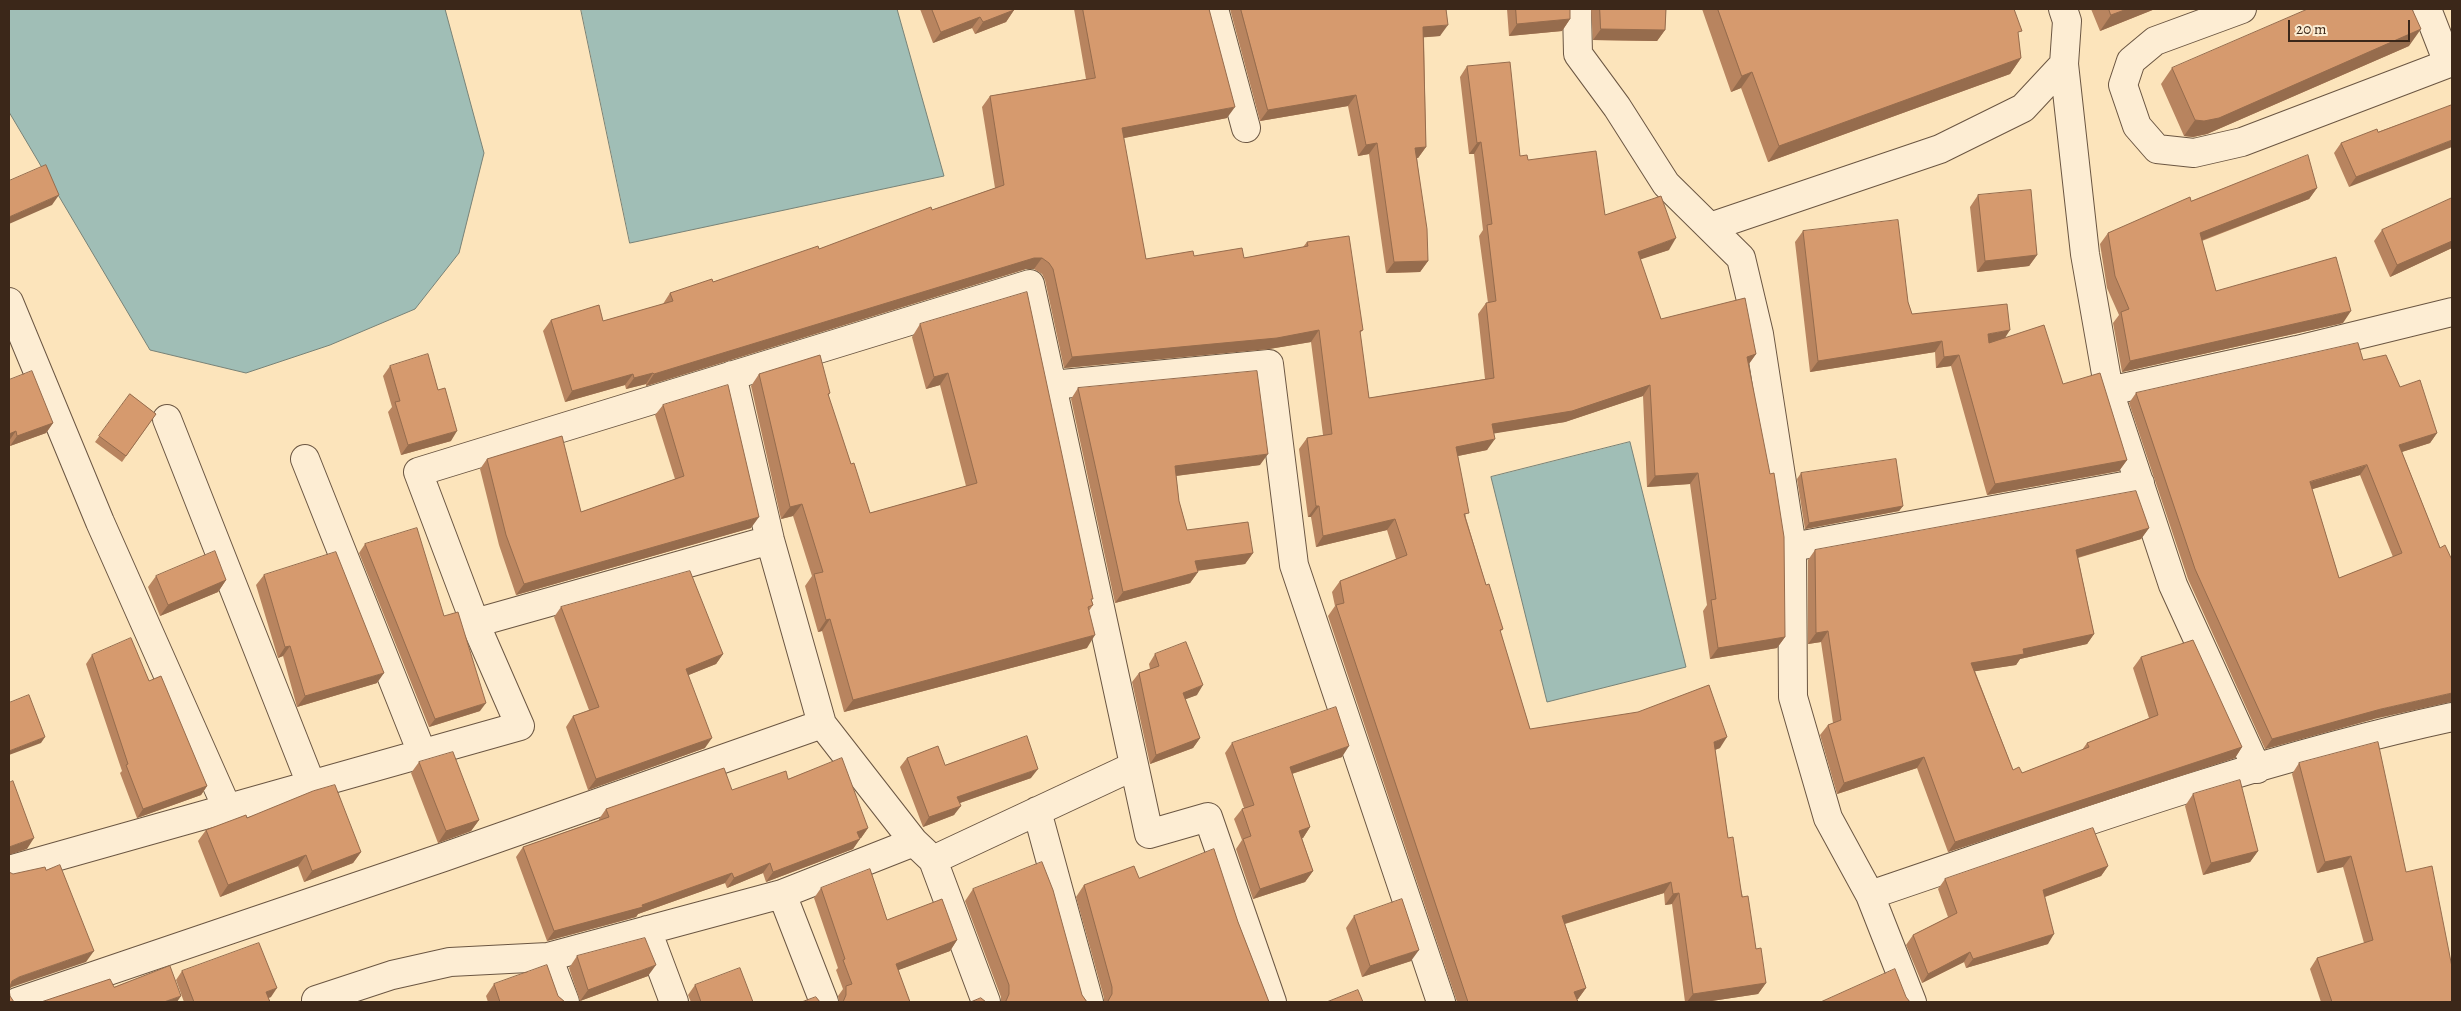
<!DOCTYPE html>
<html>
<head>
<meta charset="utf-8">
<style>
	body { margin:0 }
	#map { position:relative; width:2461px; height:1011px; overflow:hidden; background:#fce4bb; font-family:Alegreya,serif }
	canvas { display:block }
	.frame { position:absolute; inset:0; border:10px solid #3b2719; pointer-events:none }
	.scale { position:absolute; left:2288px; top:20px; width:122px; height:22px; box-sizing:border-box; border:2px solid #3b2719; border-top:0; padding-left:6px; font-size:15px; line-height:18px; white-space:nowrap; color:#3b2719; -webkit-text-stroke:4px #fdedd3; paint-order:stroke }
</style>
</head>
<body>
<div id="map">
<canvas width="2461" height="1011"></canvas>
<div class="frame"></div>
<div class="scale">20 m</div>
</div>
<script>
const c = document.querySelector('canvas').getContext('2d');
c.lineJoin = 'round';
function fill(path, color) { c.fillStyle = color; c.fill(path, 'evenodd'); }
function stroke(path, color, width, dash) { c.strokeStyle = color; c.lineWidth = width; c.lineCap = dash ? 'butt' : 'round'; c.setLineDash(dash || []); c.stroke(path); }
const water = new Path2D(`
	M9,9H445L484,153L459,253L415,309L330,345L246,373L150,350L9,112Z
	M581,9H897L944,176L630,243Z
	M1630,442L1686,667L1547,702L1491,477Z`);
fill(water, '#a0beb6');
stroke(water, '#788277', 1);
const minor = new Path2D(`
	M1214,9L1246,128
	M1577,9L1578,54L1617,107L1666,184L1741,258L1759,334L1792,547L1793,697L1828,818L1870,895L1912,1002
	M2242,9L2155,41L2131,61L2123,85L2137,126L2157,149L2194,153L2242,142L2452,62
	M2427,9L2448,63
	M2064,64L2085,254L2109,391L2173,585L2257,769
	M1710,227L1940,149L2023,108L2064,64L2067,21L2063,9
	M9,302L100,522L227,808
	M732,375L770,540L822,724L914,842L933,860
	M1052,385L1269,364L1294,565L1441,1002
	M2109,391L2297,350L2452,312
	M167,419L311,784
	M305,459L422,753
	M1792,547L2140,483
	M475,623L770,540
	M1037,811L1089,1002
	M9,870L520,726L475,623L418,472L1030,284L1149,834L1208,817L1272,1002
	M782,894L824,1002
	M1870,895C2062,830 2254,760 2452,717
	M647,930L674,1002
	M548,957L565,1002
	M316,1000L392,975L450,962L548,957L782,894L914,842
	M17,1002L444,857L822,724
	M986,1002L933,860L1134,766`);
stroke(minor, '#6b5642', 30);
stroke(minor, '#fdedd3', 28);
fill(new Path2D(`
	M920,9H1013L1014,10L1006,22L975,34L972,28L933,43Z
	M1074,9H1209L1227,118L1123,138L1146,259L1194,256L1244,258L1303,247L1307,242L1363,330L1360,333L1369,398L1485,379L1478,314L1486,303H1488L1479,236L1483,230L1474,154H1469L1460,77L1467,66L1520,156L1528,160L1605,215L1669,250L1640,259L1661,319L1756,354L1749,364L1785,637L1777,648L1710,659L1703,611L1707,605L1690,484L1647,487L1643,396L1565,422L1494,433L1487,450L1458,456L1466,518L1486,585L1503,629L1500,632L1530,729L1720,748L1715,750L1728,838L1756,949L1766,983L1758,994L1705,1002H1685L1672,904L1665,905L1664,893L1565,924L1586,988L1578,999H1577L1578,1002H1457L1328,616L1335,606L1332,592L1340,581L1396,559L1387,530L1316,547L1311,517H1308L1299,449L1307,438L1323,435L1311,342L1269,349L1064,368L1045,280L1042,274L1034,269H1026L646,386V384L626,389L625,385L565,402L543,331L551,320L603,321L663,304L670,293L713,282L819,249L995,188L982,107L990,96L1086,79Z
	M1230,9H1446L1440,36L1424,37L1426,147L1418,158H1417L1428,261L1420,272L1386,273L1369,154L1358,156L1348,106L1260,121Z
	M1507,9H1570V19L1562,31L1509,36Z
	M1591,9H1666L1665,30L1657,41L1593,40Z
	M1702,9H2014L2018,36L2021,58L2010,74L1768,162L1741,88L1731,92Z
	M2091,9H2155L2100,31Z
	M2409,46L2207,134L2193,137L2184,136L2161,84L2172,68Z
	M2452,105L2349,187L2334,153L2341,143L2378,132Z
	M2317,188L2309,199L2202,241L2216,291L2343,323L2122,372L2113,323L2119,315L2107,288L2100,244L2108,233L2191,201Z
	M1978,195L2037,255L2029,266L1977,272L1970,207Z
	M2452,198V248L2390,277L2374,241L2382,230Z
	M1803,231L1908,302L1912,314L2005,338L2063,384L2127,460L2119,471L1987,495L1951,366L1936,368L1935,352L1810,372L1795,242Z
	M920,324L1092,601L1093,605L1089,611L1087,648L844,712L822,631L818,632L805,586L812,576L793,516L781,519L751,386L759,374L830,393L828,396L851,464L870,513L966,486L940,385L926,389L912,337Z
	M2363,360L2400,387L2437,433L2430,443L2402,452L2440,548L2374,719L2265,749L2188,579L2129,403L2136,393ZM2360,475L2393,557L2339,578L2312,489Z
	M390,366L438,390L451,441L401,455L388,412L392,407L383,376Z
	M9,380L53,423L46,433L10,446L9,441Z
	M1078,388L1260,465L1176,476L1179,501L1187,530L1253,553L1245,564L1197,571L1198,572L1190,583L1115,603L1071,399Z
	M130,394L156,414L122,462L95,442Z
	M663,405L751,528L516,595L499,545L480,469L487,459L581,512L675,479L655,415Z
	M1801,473L1903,506L1899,511L1805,529L1797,479Z
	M2149,528L2141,539L2078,558L2094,634L2087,644L2020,659L2016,665L1975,671L2013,770L2022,773L2082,750L2087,743L2149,718L2133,668L2141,657L2242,747L2235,758L1948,852L1917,768L1837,794L1820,735L1828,725L1833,723L1821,642L1808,644V560L1815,550Z
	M365,544L444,616L480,711L429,727L359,553Z
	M264,575L377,683L297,707L283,656L278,658L256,585Z
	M156,576L226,580L218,592L160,616L148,587Z
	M561,607L723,654L716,664L688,675L705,748L588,790L566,727L573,716L589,710L554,617Z
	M1155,654L1197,695L1185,699L1200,738L1193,748L1150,764L1132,682L1139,673L1150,669L1149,664Z
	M92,655L149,681L207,786L201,795L137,818L120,773L122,771L86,664Z
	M1232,743L1342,757L1292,774L1310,827L1303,838H1302L1313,871L1305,882L1253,899L1236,849L1242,840L1234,819L1242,809L1244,808L1225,753Z
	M907,758L945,765L1031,778L960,803L954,815L923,827L900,767Z
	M419,762L479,820L471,831L438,843L411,773Z
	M2299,763L2406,872L2452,1002H2321L2310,969L2317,958L2364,943L2343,867L2317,873L2292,774Z
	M788,779L868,828L861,838H860L853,849L766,882L763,873L727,888L725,883L638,914L636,917L547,941L516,857L523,847L599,820V819L606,809L732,790Z
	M2193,794L2258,851L2250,862L2203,875L2185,806Z
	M247,818L361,852L353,863L304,882L298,866L220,897L198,841L206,830Z
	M2108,866L2101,876L2045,897L2048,944L1966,968L1964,962L1922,983L1906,945L1913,935L1948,917L1938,889L1945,879Z
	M1139,878L1238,922L1269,1002H1104V998L1076,897L1084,885Z
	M821,888L887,920L957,940L950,951L898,970L910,1002H839L838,996L843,989L836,970L838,968L814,898Z
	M973,889L1082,995L1087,1002H1001V997L965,901Z
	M1354,916L1411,961L1362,977L1346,928Z
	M577,956L648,976L580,1001L569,968Z
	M182,971L271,997L268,998L270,1002H184L176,980Z
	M494,984L558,996L565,1002H488L486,996Z
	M695,985L753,1002H691L688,995Z`), '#b8845f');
fill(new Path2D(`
	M2127,9H2155L2100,31L2111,15Z
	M1014,10L1006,22L975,34L983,22Z
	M980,17L972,28L933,43L941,32Z
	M1570,19L1562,31L1509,36L1517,24Z
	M1448,25L1440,36L1416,38L1423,27Z
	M1601,29L1665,30L1657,41L1593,40Z
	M2421,29L2409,46L2207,134L2193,137L2184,136L2195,120Z
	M2021,58L2010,74L1768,162L1779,146Z
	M1752,72L1741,88L1731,92L1742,76Z
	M1356,95L1348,106L1260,121L1268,110Z
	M1235,107L1227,118L1114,140L1122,128Z
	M2452,140V147L2349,187L2356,177Z
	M1481,142L1474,154H1469L1477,143Z
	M1377,143L1369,154L1358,156L1366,145Z
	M1426,147L1418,158L1408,159L1415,148Z
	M2317,188L2309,199L2192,244L2200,233Z
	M59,195L52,205L9,224V217Z
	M1676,238L1669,250L1630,263L1638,252Z
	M2452,241V248L2390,277L2397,265Z
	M2037,255L2029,266L1977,272L1985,261Z
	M1034,258H1042L1034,269H1026L646,386L654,374Z
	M1428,261L1420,272L1386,273L1394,262Z
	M2351,311L2343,323L2122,372L2130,361Z
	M1319,330L1311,342L1269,349L1064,368L1072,357Z
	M2010,330L2003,341L1980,345L1988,334Z
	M1942,341L1935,352L1810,372L1818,361Z
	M1756,354L1748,365L1747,357Z
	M1959,355L1951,366L1936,368L1944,357Z
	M653,373L646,384L626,389L634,378Z
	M948,373L940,385L926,389L934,377Z
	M633,374L625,385L565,402L572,391Z
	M1650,385L1643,396L1565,422L1485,435L1492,424Z
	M53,423L46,433L10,446L17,436Z
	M16,431L9,441V434Z
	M457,431L451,441L401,455L408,445Z
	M2437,433L2430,443L2392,455L2399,445Z
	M1495,439L1487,450L1448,458L1456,447Z
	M1268,454L1260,465L1167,477L1175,466Z
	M2127,460L2119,471L1987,495L1995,484Z
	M2367,465L2360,475L2303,492L2310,482Z
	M1698,473L1690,484L1647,487L1655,476Z
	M802,504L793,516L781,519L790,507Z
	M1316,506H1319L1311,517H1308Z
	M1903,506L1899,511L1805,529L1809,523Z
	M759,517L751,528L516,595L524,584Z
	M1395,519L1387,530L1316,547L1323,536Z
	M2149,528L2141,539L2069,560L2076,550Z
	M1253,553L1245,564L1187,572L1195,561Z
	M1198,572L1190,583L1115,603L1123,592Z
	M226,580L218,592L160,616L168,605Z
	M830,619L822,631L818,632L826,620Z
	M1828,631L1821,642L1808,644L1816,633Z
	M2094,634L2087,644L2020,659L2016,665L1964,673L1971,663L2023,649Z
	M1095,635L1087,648L844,712L853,700Z
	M1785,637L1777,648L1710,659L1718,648Z
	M290,646L283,656L278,658L285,647Z
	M723,654L716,664L679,679L686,669Z
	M384,673L377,683L297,707L305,696Z
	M1203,685L1197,695L1176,703L1183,693Z
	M2452,693V701L2451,702L2374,719L2265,749L2272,739L2381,709Z
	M486,703L480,711L429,727L435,719Z
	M45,737L41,743L9,755V751Z
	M1727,737L1720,748L1706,753L1714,742Z
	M712,738L705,748L588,790L596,779Z
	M1200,738L1193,748L1150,764L1156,755Z
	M1349,746L1342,757L1282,777L1290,767Z
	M2242,747L2235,758L1948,852L1955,842Z
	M1924,757L1917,768L1837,794L1844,783Z
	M1038,769L1031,778L951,806L957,797Z
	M207,786L201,795L137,818L143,809Z
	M961,806L954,815L923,827L929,817Z
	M479,820L471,831L438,843L446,831Z
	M1310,827L1303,838L1292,842L1299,831Z
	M868,828L861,838L850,842L857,832Z
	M34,838L27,849L9,855V847Z
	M860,839L853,849L766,882L773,872Z
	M2258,851L2250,862L2203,875L2211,863Z
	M361,852L353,863L304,882L312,871Z
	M306,855L298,866L220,897L228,885Z
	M2351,856L2343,867L2317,873L2325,862Z
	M770,863L763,873L727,888L734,878Z
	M2108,866L2101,876L2036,900L2043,890Z
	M1313,871L1305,882L1253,899L1260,889Z
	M732,873L725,883L638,914L636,917L547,941L554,931L642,905Z
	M1671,882L1664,893L1554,927L1562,916Z
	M1679,893L1672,904L1665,905L1673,894Z
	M2054,934L2048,944L1966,968L1973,959Z
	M957,940L950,951L888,974L896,964Z
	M1419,950L1411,961L1362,977L1370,966Z
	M94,951L86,962L12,987L9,989L12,981L19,977Z
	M1970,952L1964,962L1922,983L1928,974Z
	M656,965L648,976L580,1001L588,990Z
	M1766,983L1758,994L1705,1002H1687L1693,994Z
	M277,988L271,997L260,1001L266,992Z
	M1586,988L1578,999L1568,1002L1574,992Z
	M181,996L177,1002H164Z`), '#966c4d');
const building = new Path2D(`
	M932,9H1013L1014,10L983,22L980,17L941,32Z
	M1083,9H1209L1235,107L1122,128L1146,259L1193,251L1194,256L1242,248L1244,258L1308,246L1307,242L1349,236L1363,330L1360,331L1369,398L1494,378L1486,303L1496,301L1487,225L1492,224L1481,142L1477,143L1467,66L1510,62L1520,156L1527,155L1528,160L1596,151L1605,215L1661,196L1676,238L1638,252L1661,319L1745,298L1756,354L1747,357L1770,474L1774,473L1784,537L1785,637L1718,648L1711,600L1716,599L1698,473L1655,476L1650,385L1572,411L1492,424L1495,439L1456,447L1469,513L1464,514L1486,585L1489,584L1503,629L1500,630L1530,729L1638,712L1709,685L1727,737L1714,742L1728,838L1733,837L1742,897L1748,896L1756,949L1761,948L1766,983L1693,994L1679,893L1673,894L1671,882L1562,916L1586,988L1574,992L1578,1002H1468L1336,605L1344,603L1340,581L1407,555L1395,519L1323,536L1319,506H1316L1307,438L1332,434L1319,330L1277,338L1072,357L1053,269L1049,263L1042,258H1034L654,374L653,373L634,378L633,374L572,391L551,320L599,305L603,321L673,301L670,293L712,279L713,282L818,246L819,249L931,207L932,210L1004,185L990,96L1095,78Z
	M1241,9H1446L1448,25L1423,27L1426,147L1415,148L1427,229L1428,261L1394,262L1377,143L1366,145L1356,95L1268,110Z
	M1516,9H1570V19L1517,24Z
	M1600,9H1666L1665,30L1601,29Z
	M1718,9H2014L2022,31L2018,32L2021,58L1779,146L1752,72L1742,76Z
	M2109,9H2127L2111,15Z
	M2308,9H2412L2421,29L2219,118L2204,121L2195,120L2172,68Z
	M2452,105V140L2356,177L2341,143L2377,129L2378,132Z
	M2308,155L2317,188L2200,233L2216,291L2336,257L2351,311L2130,361L2121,312L2129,309L2115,276L2108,233L2190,197L2191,201Z
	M46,165L59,195L9,217V181Z
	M2031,190L2037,255L1985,261L1978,195Z
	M2452,198V241L2397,265L2382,230Z
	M1898,220L1908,302L1912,314L2007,304L2010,330L1988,334L1989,343L2044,325L2063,384L2100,373L2127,460L1995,484L1959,355L1944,357L1942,341L1818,361L1803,231Z
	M1027,292L1093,599H1091L1093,605L1088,607L1095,635L853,700L830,619L826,620L814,574L823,572L802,504L790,507L759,374L820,355L830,393L828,394L851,464L854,463L870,513L977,483L948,373L934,377L920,324Z
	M2358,343L2363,360L2386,355L2400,387L2420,380L2437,433L2399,445L2440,548L2445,545L2452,560V693L2381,709L2272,739L2195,569L2136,393ZM2367,465L2402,553L2339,578L2310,482Z
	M428,354L438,390L445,388L457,431L408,445L395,402L400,401L390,366Z
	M32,371L53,423L17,436L16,431L9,434V380Z
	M1257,371L1268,454L1175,466L1179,501L1187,530L1248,522L1253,553L1195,561L1198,572L1123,592L1078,388Z
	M728,385L759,517L524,584L506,535L487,459L562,436L581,512L684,476L663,405Z
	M130,394L156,414L126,456L99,436Z
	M1896,459L1903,506L1809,523L1801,473Z
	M2136,491L2149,528L2076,550L2094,634L2023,649L2024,654L1971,663L2013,770L2019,767L2022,773L2089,747L2087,743L2158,715L2141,657L2193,640L2242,747L1955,842L1924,757L1844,783L1828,725L1841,720L1828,631L1816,633L1815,550Z
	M417,528L444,616L458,612L486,703L435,719L365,544Z
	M215,551L226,580L168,605L156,576Z
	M336,552L384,673L305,696L290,646L285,647L264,575Z
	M690,571L723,654L686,669L712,738L596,779L573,716L599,707L561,607Z
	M131,638L149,681L161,676L207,786L143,809L126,765L128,764L92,655Z
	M1186,642L1203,685L1183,693L1200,738L1156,755L1139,673L1159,666L1155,654Z
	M29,695L45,737L9,751V703Z
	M1336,707L1349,746L1290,767L1310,827L1299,831L1313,871L1260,889L1243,839L1251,836L1242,809L1254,805L1232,743Z
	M1027,736L1038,769L957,797L961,806L929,817L907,758L938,746L945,765Z
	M2378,742L2406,872L2432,866L2452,967V1002H2332L2317,958L2373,940L2351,856L2325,862L2299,763Z
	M453,752L479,820L446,831L419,762Z
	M842,758L868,828L857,832L860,839L773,872L770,863L734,878L732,873L642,905L643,907L554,931L523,847L609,817L606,809L724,768L732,790L786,771L788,779Z
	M2240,780L2258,851L2211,863L2193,794Z
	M13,781L34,838L9,847V783Z
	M335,785L361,852L312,871L306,855L228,885L206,830L246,815L247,818L313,791Z
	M2093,828L2108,866L2043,890L2054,934L1973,959L1970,952L1928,974L1913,935L1957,913L1945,879Z
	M1214,849L1238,922L1269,1002H1107L1108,1001L1112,994V987L1084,885L1134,866L1139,878Z
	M1042,862L1053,890L1082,995L1087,1002H1004L1006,1001L1009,994V985L973,889Z
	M60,865L94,951L19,977L12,981L9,989L10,996L14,1002H9V872L13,874L45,867L46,870Z
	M870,869L887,920L942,899L957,940L896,964L910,1002H843L846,995V986L852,984L843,960L845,959L821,888Z
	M1402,899L1419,950L1370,966L1354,916Z
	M645,938L656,965L588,990L577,956Z
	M259,943L277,988L266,992L270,1002H194L182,971Z
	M547,965L558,996L565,1002H500L494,984Z
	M170,966L181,996L164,1002H41L110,979L114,987Z
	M740,968L753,1002H701L695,985Z
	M1895,969L1906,997L1910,1002H1821Z
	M1358,990L1363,1002H1327Z
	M816,997L820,1002H802Z
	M981,998L986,1002H971Z`);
fill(building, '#d69a6e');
stroke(building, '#966c4d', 1);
</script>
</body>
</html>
